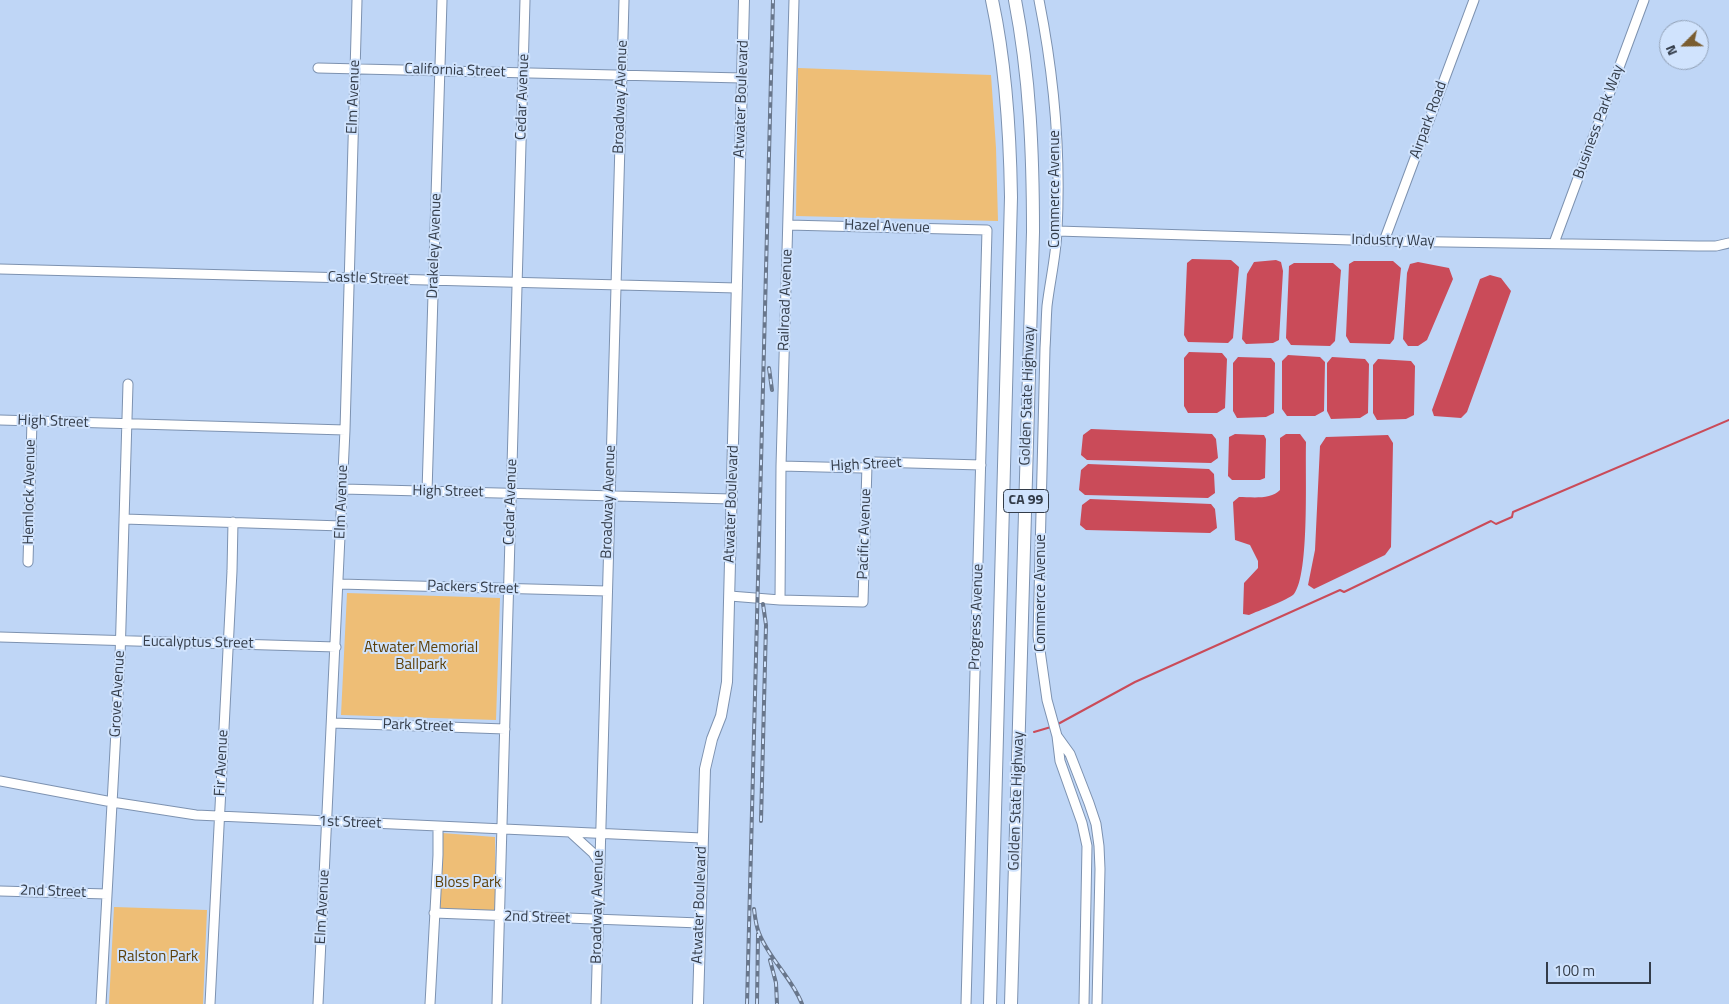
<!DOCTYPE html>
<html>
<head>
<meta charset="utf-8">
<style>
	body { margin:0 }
	#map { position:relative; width:1729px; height:1004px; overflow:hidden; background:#bfd6f6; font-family:"Titillium Web",sans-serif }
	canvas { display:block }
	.north { position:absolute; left:1659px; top:20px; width:50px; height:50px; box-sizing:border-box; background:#d0e3fd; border:1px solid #91a0b5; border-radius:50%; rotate:247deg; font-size:14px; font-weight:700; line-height:20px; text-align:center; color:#333c49 }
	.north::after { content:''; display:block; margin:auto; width:18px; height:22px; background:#7a5d30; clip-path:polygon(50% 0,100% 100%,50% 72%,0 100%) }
	.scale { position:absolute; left:1546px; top:962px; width:105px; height:22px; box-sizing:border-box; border:2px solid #333c49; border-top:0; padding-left:6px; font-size:15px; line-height:18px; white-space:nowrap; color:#333c49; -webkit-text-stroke:4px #d0e3fd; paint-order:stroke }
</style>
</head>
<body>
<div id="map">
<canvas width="1729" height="1004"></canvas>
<div class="north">N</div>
<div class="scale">100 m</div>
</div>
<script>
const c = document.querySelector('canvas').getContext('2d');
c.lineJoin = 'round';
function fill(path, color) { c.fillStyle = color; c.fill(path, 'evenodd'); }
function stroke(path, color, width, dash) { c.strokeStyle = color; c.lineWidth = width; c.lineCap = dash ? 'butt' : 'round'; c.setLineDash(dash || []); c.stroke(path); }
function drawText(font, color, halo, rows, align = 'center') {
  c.font = font + ' "Titillium Web",sans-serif'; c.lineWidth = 4; c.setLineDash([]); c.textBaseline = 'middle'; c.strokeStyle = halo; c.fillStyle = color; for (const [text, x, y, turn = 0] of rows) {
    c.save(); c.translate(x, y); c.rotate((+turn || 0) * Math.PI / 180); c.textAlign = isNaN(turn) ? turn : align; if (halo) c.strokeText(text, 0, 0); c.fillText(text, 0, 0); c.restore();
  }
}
fill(new Path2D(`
	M798,68L991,75L996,148L998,221L796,216Z
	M347,593L500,598L496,720L341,715Z
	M442,833L495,837L496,916L440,912Z
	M114,907L207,910L203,1004H109Z`), '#eebe76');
fill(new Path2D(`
	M1192,259L1231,260L1239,267L1233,338L1228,343L1188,342L1184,335L1187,263Z
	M1276,260L1281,262L1283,271L1279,340L1273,343L1246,344L1242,339L1247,274L1254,262Z
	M1354,261H1393L1401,268L1394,339L1390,344L1350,343L1346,336L1349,264Z
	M1418,262L1449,268L1453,279L1427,340L1418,346H1408L1403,339L1407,273L1410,264Z
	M1294,263H1333L1341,270L1335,341L1330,346L1291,345L1286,338L1289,266Z
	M1490,275L1501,278L1511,291L1467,412L1461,418L1434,416L1432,410L1480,279Z
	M1189,352L1222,353L1227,359L1225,408L1217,413H1188L1184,406V358Z
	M1288,355L1320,357L1325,362L1324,411L1315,416H1287L1282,409V361Z
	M1238,357L1271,358L1275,363L1274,413L1266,417L1237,418L1233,411V363Z
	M1332,357L1365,359L1369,364L1368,413L1360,418L1331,419L1327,411V363Z
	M1378,359L1411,361L1415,366L1414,415L1406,419L1377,420L1373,413V365Z
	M1091,429L1212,434L1216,439L1218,458L1211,463L1087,460L1081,455L1083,435Z
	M1235,434L1264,435L1266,439L1265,478L1260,480H1232L1228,476L1229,437Z
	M1286,434H1300L1306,442C1305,471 1310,574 1294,594C1288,600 1258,611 1249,615L1243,614L1244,583L1258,568V561L1250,545L1235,540L1233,502L1239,497C1251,497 1271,500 1280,490V438Z
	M1388,435L1393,443L1391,547L1385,555L1314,589L1308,585L1315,550L1320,446L1326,437Z
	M1088,464L1209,469L1214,474L1215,493L1208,498L1085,495L1079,490L1081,470Z
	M1090,499L1211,504L1215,509L1217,528L1210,533L1086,530L1080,525L1082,505Z`), '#ca4b59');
stroke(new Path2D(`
	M1058,724L1135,682L1340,590L1344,592L1491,521L1496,524L1512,517L1513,512L1729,420
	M1034,732L1051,727`), '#ca4b59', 2);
const minor = new Path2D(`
	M1039,0C1054,75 1061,154 1057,231C1056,256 1050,281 1047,306C1046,320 1046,334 1045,348L1038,636L1047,700L1057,736L1060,761L1082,823L1087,846L1084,1004
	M318,68L742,78
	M788,225L987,230L966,1004
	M1057,231L1384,241L1698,246H1716L1729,243
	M1384,241L1474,0
	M1554,243L1644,0
	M0,269L737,288
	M0,420L345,430
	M781,466L862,468L875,462L981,465
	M343,489L732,499
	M427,492L442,0
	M124,519L342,526
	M28,562L32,421
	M339,584L607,591
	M730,596L780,600L863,602L867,465
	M780,600L781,466L794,0
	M0,637L336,647
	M332,723L505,729
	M1057,736L1070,754L1089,803L1096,824L1099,846L1100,869L1097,1004
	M0,781L112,802L196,815L702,838
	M570,832L593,853L599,862
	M0,891L107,894
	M434,913L700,923
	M101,1004L120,658L128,384
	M210,1004L232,571L233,522
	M318,1004L345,430L357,0
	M430,1004L438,855V827
	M497,1004L525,0
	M596,1004L624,0`);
const major = new Path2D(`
	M698,1004L705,769L712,739L721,716L727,682L744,0`);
const highway = new Path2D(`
	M990,1004L1011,197C1010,131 1006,65 992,0
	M1011,1004L1033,232C1033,154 1030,77 1015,0`);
stroke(minor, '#7d92b0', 11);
stroke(major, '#7d92b0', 12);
stroke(highway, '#7d92b0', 14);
stroke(minor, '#fff', 9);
stroke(major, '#fff', 10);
stroke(highway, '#fff', 12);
const rail = new Path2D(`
	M769,368L772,390
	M761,821L766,625L763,604
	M754,909C755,917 756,926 759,933C769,959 792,978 802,1004
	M770,960L776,983L777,1004
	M747,1004L773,0
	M757,1004L758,934`);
stroke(rail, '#68768b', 4);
stroke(rail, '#d0e3fd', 2, [5.5]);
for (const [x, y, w] of [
	[1026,501,45]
]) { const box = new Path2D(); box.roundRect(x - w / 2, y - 11.5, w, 23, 4); c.fillStyle = '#d0e3fd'; c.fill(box); stroke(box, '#333c49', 1); }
drawText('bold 14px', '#333c49', null, [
	["CA 99",1026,501]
]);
drawText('15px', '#333c49', '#d0e3fd', [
	["California Street",455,71,2],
	["Elm Avenue",354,97,-88],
	["Cedar Avenue",523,97,-88],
	["Broadway Avenue",621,97,-88],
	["Atwater Boulevard",742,99,-88],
	["Airpark Road",1429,120,-70],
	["Business Park Way",1599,122,-70],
	["Commerce Avenue",1055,189,-90],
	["Hazel Avenue",887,227,2],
	["Industry Way",1393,241,1],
	["Drakeley Avenue",435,246,-88],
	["Castle Street",368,279,2],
	["Railroad Avenue",786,300,-88],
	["Golden State Highway",1028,396,-88],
	["High Street",53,422,2],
	["High Street",866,465,-3],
	["Hemlock Avenue",30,492,-89],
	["High Street",448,492,1],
	["Elm Avenue",342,502,-88],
	["Cedar Avenue",511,502,-88],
	["Broadway Avenue",609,502,-88],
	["Atwater Boulevard",732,504,-88],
	["Pacific Avenue",865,534,-88],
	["Packers Street",473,588,2],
	["Commerce Avenue",1041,593,-90],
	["Progress Avenue",977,617,-88],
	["Eucalyptus Street",198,643,1],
	["Grove Avenue",118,694,-87],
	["Park Street",418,726,2],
	["Fir Avenue",222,763,-87],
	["Golden State Highway",1017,801,-88],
	["1st Street",350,823,2],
	["2nd Street",53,892,2],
	["Atwater Boulevard",700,905,-88],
	["Elm Avenue",323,907,-87],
	["Broadway Avenue",598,907,-89],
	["2nd Street",537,918,2]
]);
drawText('15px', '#5c3f08', '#d0e3fd', [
	["Atwater Memorial",421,648],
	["Ballpark",421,665],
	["Bloss Park",468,883],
	["Ralston Park",158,957]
]);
</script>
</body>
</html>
